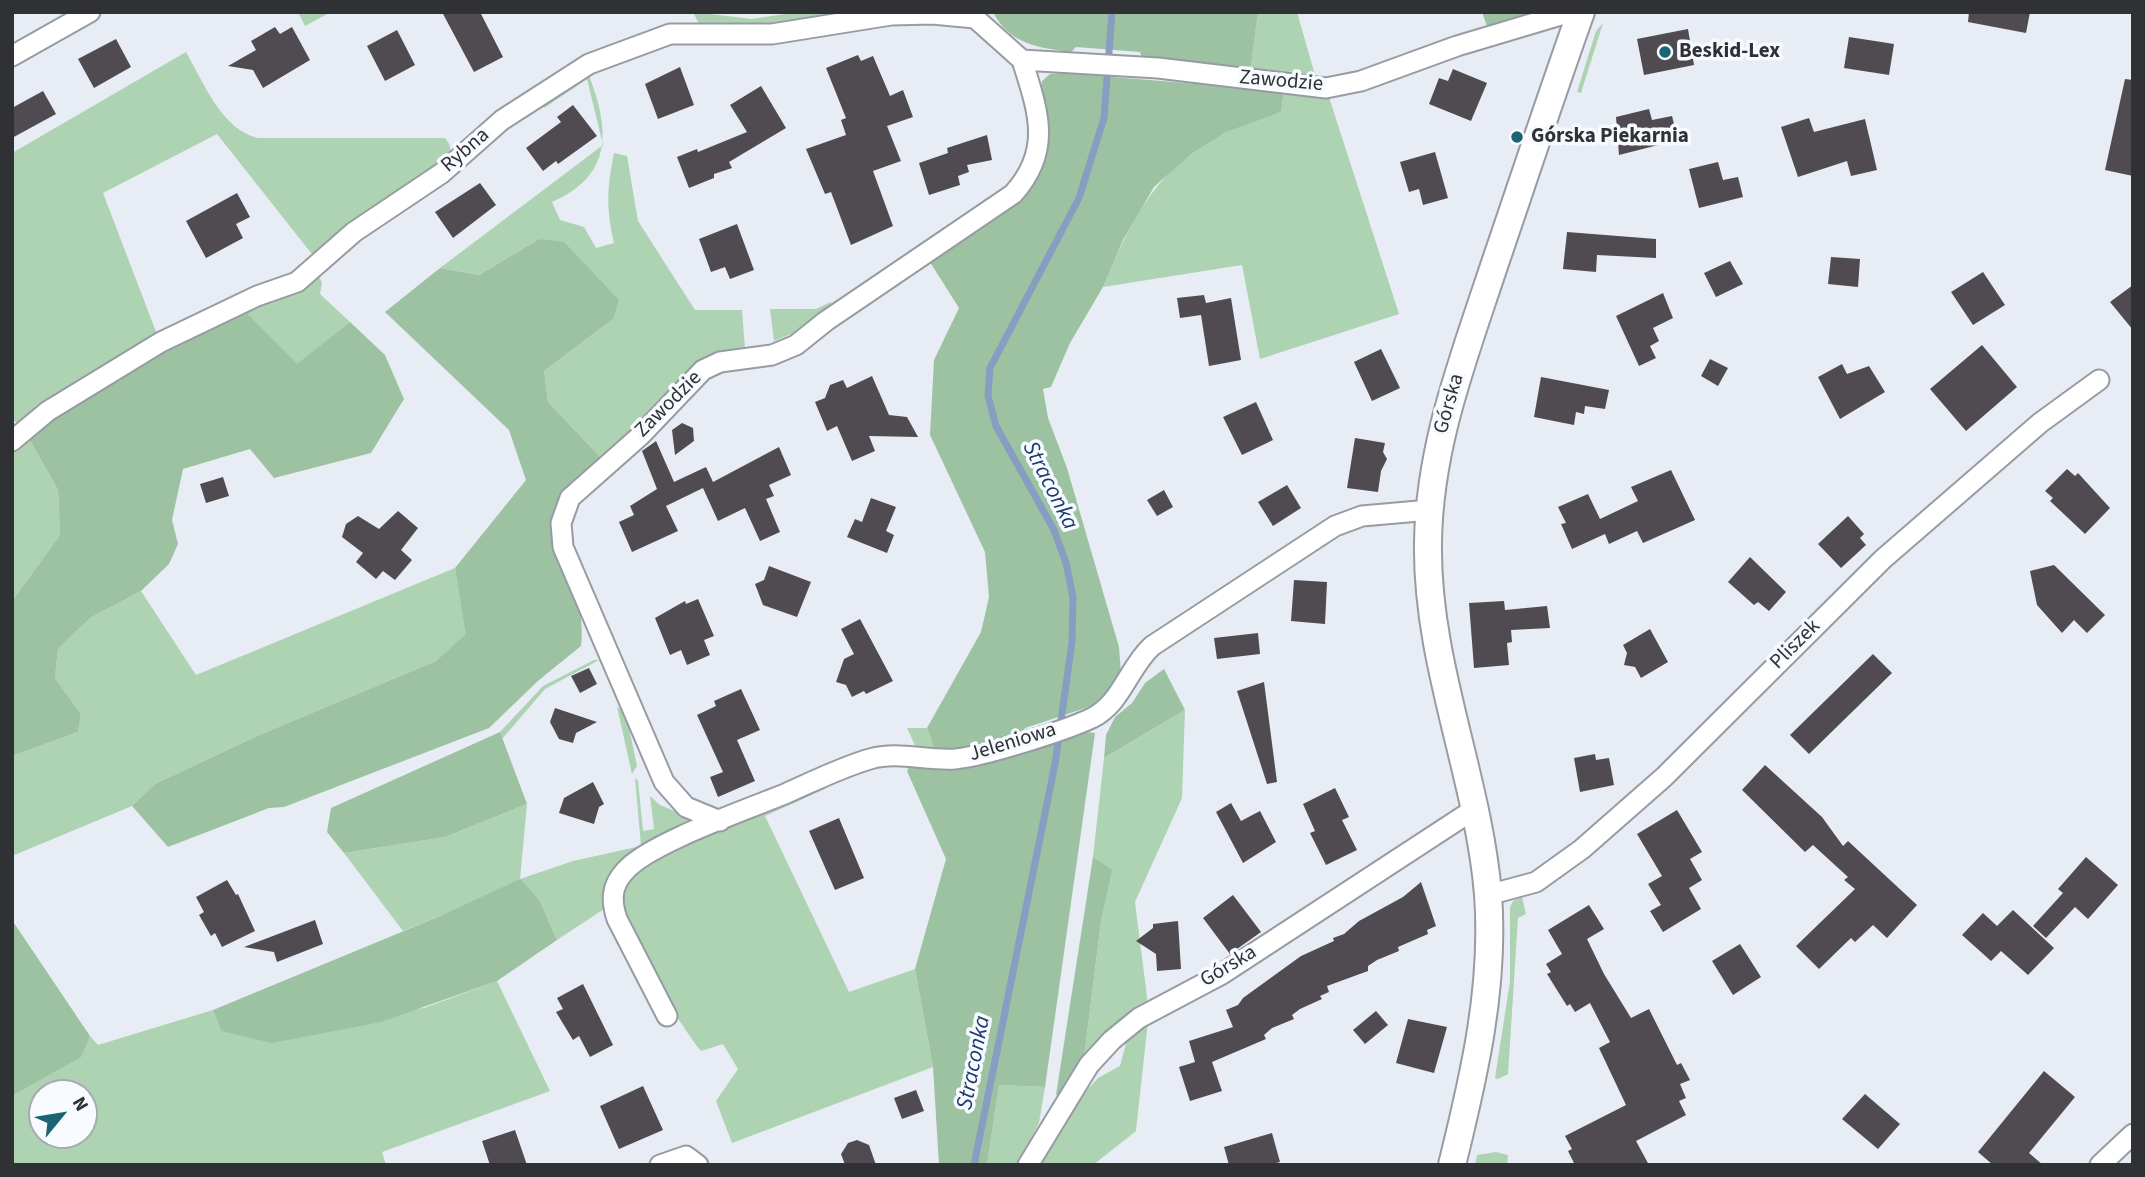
<!DOCTYPE html>
<html>
<head>
<meta charset="utf-8">
<style>
	body { margin:0 }
	#map { position:relative; width:2145px; height:1177px; overflow:hidden; background:#e8ecf5; font-family:"Source Sans 3",sans-serif }
	canvas { display:block }
	.frame { position:absolute; inset:0; border:14px solid #2f3134; pointer-events:none }
	.north { position:absolute; left:28px; top:1079px; width:70px; height:70px; box-sizing:border-box; background:#f7faff; border:2px solid #a7aaae; border-radius:50%; rotate:60deg; font-size:19px; font-weight:700; line-height:28px; text-align:center; color:#2f3134 }
	.north::after { content:''; display:block; margin:auto; width:24px; height:32px; background:#1c6473; clip-path:polygon(50% 0,100% 100%,50% 72%,0 100%) }
</style>
</head>
<body>
<div id="map">
<canvas width="2145" height="1177"></canvas>
<div class="frame"></div>
<div class="north">N</div>
</div>
<script>
const c = document.querySelector('canvas').getContext('2d');
c.lineJoin = 'round';
function fill(path, color) { c.fillStyle = color; c.fill(path, 'evenodd'); }
function stroke(path, color, width, dash) { c.strokeStyle = color; c.lineWidth = width; c.lineCap = dash ? 'butt' : 'round'; c.setLineDash(dash || []); c.stroke(path); }
function drawText(font, color, halo, rows, align = 'center') {
  c.font = font + ' "Source Sans 3",sans-serif'; c.lineWidth = 7; c.setLineDash([]); c.textBaseline = 'middle'; c.strokeStyle = halo; c.fillStyle = color; for (const [text, x, y, turn = 0] of rows) {
    c.save(); c.translate(x, y); c.rotate((+turn || 0) * Math.PI / 180); c.textAlign = isNaN(turn) ? turn : align; if (halo) c.strokeText(text, 0, 0); c.fillText(text, 0, 0); c.restore();
  }
}
fill(new Path2D(`
	M298,12H331L305,26Z
	M693,12L752,19L798,12H862L770,25L699,24Z
	M1258,12H1297L1317,82L1250,74Z
	M1603,23L1581,93L1577,92L1596,31Z
	M186,52C204,83 221,129 258,138H445C453,147 451,153 445,162L315,258L217,134L103,193L158,337L21,423L12,421V153Z
	M586,75L590,78C610,132 612,176 552,202L560,220L584,227L596,248L614,243C606,208 607,188 614,153L627,156L638,221L695,310H742L745,349L731,352L604,461L548,402L544,371L613,319L539,239L479,275L440,268L603,145L587,79L544,108V105Z
	M1284,91L1328,94L1399,314L1260,359L1242,265L1103,287C1131,220 1157,166 1226,132C1243,124 1263,118 1281,112Z
	M318,275L322,283L320,294L350,322L297,365L243,309Z
	M831,302L832,308L803,329L774,341L770,309H816Z
	M27,435L58,490L60,535L12,601V452Z
	M455,568L467,634L436,661L257,736L155,784L132,806L12,856V756L78,732L81,714L55,678L58,649L90,618L141,591L196,675Z
	M594,660H599L545,689L502,739L500,732L543,686Z
	M617,707L623,711L627,718L637,766L632,774Z
	M1185,710L1182,798L1135,902L1148,1005L1084,1058L1101,921L1111,871L1093,857L1104,758Z
	M907,728H927L936,753L918,752Z
	M635,778L638,781L643,831L654,829L650,796L660,805L694,819L689,830L604,899V909L557,940L540,901L445,914L403,931L344,853L445,837L527,804L520,879L573,861L641,846Z
	M825,784L827,788L765,816L849,992L915,969L933,1067L732,1143L716,1101L738,1069L723,1044L701,1051C683,1029 616,924 620,899C624,878 635,870 652,858Z
	M1522,897L1526,914L1518,918L1508,1074L1498,1079L1495,1078L1510,981V907L1513,901Z
	M497,981L550,1091L382,1152L386,1165H12V1096L80,1057L90,1036L98,1045L213,1010L221,1031L424,1008ZM42,1093H84V1135H42Z
	M1148,1021L1136,1131L1093,1165H1041L1072,1107L1098,1078L1120,1066L1128,1036Z
	M999,1085L1045,1087L1039,1123L1018,1165H987Z
	M1496,1152L1508,1155L1507,1165H1475L1477,1155Z`), '#add3b3');
fill(new Path2D(`
	M993,12H1258L1250,74L1142,58L1140,52L1076,47L1071,52C1039,48 1009,44 993,12Z
	M1482,12H1537L1488,29Z
	M1064,73L1284,91L1281,112L1226,132L1192,153L1154,187L1123,240L1103,287L1070,343L1051,387L1043,389L1048,418L1067,468L1119,647L1121,673L1098,708L1095,705L1025,728L1023,734L986,748L936,753L927,728L981,632L989,597L985,552L930,435L934,360L959,308L928,259L1027,186L1042,81L1050,74Z
	M539,239L564,242L619,300L613,319L544,371L548,402L604,461L559,505C565,540 587,616 581,646L539,680L489,728L284,807L269,808L168,847L132,806L155,784L257,736L436,661L466,634L455,568L526,480L509,430L385,312L440,268L479,275Z
	M243,309L297,364L350,322L385,355L404,399L371,453L274,478L250,449L183,469L172,520L178,544L169,564L141,591L90,618L58,649L55,678L81,714L78,732L12,756V601L60,535L58,490L27,435L104,382Z
	M1164,669L1185,710L1104,758L1106,735L1115,717L1132,703L1145,683Z
	M500,732L527,804L445,837L344,853L327,832L331,808Z
	M1088,732L1095,733L1045,1087L999,1085L987,1165H939L933,1067L915,969L946,859L907,771L910,764L1028,751Z
	M1093,857L1112,870L1101,921L1084,1058L1061,1096L1056,1095Z
	M520,879L540,901L557,940L497,981L381,1022L272,1043L221,1031L213,1010L445,914Z
	M12,920L90,1036L81,1057L12,1096Z`), '#9cc2a2');
stroke(new Path2D(`
	M974,1165L1055,764L1072,642L1073,597L1066,563L1054,530L996,426L988,396L990,368L1079,198L1104,118L1112,12`), '#879dc2', 7);
fill(new Path2D(`
	M442,12H480L503,57L474,72Z
	M1969,12H2030L2026,33L1968,22Z
	M275,27L280,34L292,27L310,60L263,88L253,70L228,66L256,50L251,41Z
	M1688,29L1694,65L1644,75L1637,39Z
	M397,30L415,65L385,81L367,46Z
	M1849,37L1894,44L1889,75L1844,68Z
	M116,39L131,67L94,88L78,59Z
	M858,55L861,61L873,56L890,96L903,90L913,117L887,126L901,161L873,171L893,226L851,245L831,192L825,194L806,149L846,135L841,120L846,118L826,68Z
	M680,67L694,105L658,119L645,84Z
	M1453,69L1487,83L1471,121L1429,104L1439,78L1448,81Z
	M2125,79L2133,80V176L2105,170Z
	M761,86L786,128L729,162L732,168L714,174V178L689,188L677,157L697,149L698,152L747,132L730,105Z
	M43,91L56,114L12,138V108Z
	M573,105L597,136L558,164L556,161L543,171L526,148L561,122L557,117Z
	M1649,109L1652,120L1672,116L1678,140L1619,155L1616,117Z
	M1809,118L1814,132L1865,119L1877,170L1851,176L1847,161L1798,177L1781,127Z
	M987,135L992,160L967,165L969,172L958,176L960,185L929,195L919,163L948,153L947,148Z
	M1435,152L1448,198L1423,205L1419,189L1409,192L1400,162Z
	M1718,162L1723,180L1738,177L1743,197L1699,208L1689,169Z
	M480,183L496,205L453,238L435,212Z
	M237,193L250,217L236,224L243,238L206,258L186,221Z
	M737,224L754,270L730,279L725,267L711,272L699,239Z
	M1567,232L1656,239V258L1597,255L1596,272L1563,269Z
	M1831,257L1860,259L1858,287L1828,284Z
	M1730,261L1743,284L1716,297L1704,273Z
	M1983,272L2005,305L1973,325L1951,292Z
	M2133,285V330L2110,302Z
	M1663,293L1673,318L1653,328L1659,341L1650,346L1656,358L1639,366L1616,316Z
	M1204,295L1206,303L1231,298L1241,360L1209,366L1201,315L1180,318L1177,298Z
	M1982,345L2017,387L1966,431L1930,389Z
	M1381,349L1400,388L1372,401L1354,362Z
	M1710,359L1728,368L1718,386L1701,376Z
	M1842,364L1847,374L1869,366L1885,392L1840,419L1818,377Z
	M872,376L889,415L907,417L918,437L869,436L875,451L852,461L837,426L827,431L815,402L825,398L830,385L843,380L847,388Z
	M1541,377L1609,390L1605,409L1585,406L1584,414L1576,412L1574,425L1534,417Z
	M1256,402L1273,440L1242,455L1223,417Z
	M682,423L693,428L694,441L675,455L672,430Z
	M1355,438L1385,443L1383,452L1387,459L1381,471L1378,492L1347,488Z
	M656,441L674,482L706,467L713,482L779,447L791,475L769,485L774,496L766,499L780,532L760,541L745,508L718,521L703,488L666,506L678,531L632,552L619,522L634,515L630,506L657,489L642,451Z
	M2067,469L2075,476L2078,473L2110,508L2085,534L2050,501L2053,498L2045,491Z
	M1671,470L1695,520L1643,543L1637,531L1609,544L1605,534L1572,549L1561,524L1566,523L1558,507L1588,494L1600,519L1638,501L1631,487Z
	M223,477L229,496L206,503L200,484Z
	M1287,485L1301,508L1273,526L1258,502Z
	M1164,490L1173,507L1157,516L1147,500Z
	M871,498L896,507L886,531L894,535L887,553L847,537L855,519L862,522Z
	M398,511L418,528L401,550L412,560L395,580L383,571L376,579L356,562L363,553L342,537L346,524L358,516L379,529Z
	M1848,516L1864,534L1860,538L1866,545L1841,568L1818,544Z
	M1750,557L1786,592L1769,611L1758,602L1754,605L1728,582Z
	M2054,565L2105,615L2087,633L2074,620L2062,633L2037,605L2030,571Z
	M769,566L811,582L797,617L763,605L755,584L764,580Z
	M1294,580L1327,582L1325,624L1291,621Z
	M698,599L714,636L704,640L710,655L687,665L681,650L670,655L655,618L685,601L686,604Z
	M1504,601L1505,610L1547,606L1550,628L1511,630L1512,642L1507,643L1509,665L1474,668L1469,603Z
	M860,619L893,681L866,694L864,691L852,697L846,685L836,682L844,659L854,654L841,629Z
	M1650,629L1668,662L1641,678L1635,667L1624,665L1627,653L1623,645Z
	M1258,633L1260,654L1217,659L1214,638Z
	M1873,654L1892,673L1809,754L1790,735Z
	M589,668L597,684L580,693L571,676Z
	M1264,682L1277,782L1267,784L1237,691Z
	M741,689L760,730L737,740L755,781L718,797L710,777L723,772L697,715L716,706L714,701Z
	M555,708L597,722L576,733L573,743L559,739L550,722Z
	M1595,754L1596,760L1609,758L1614,785L1580,792L1574,758Z
	M1765,765L1822,817L1843,846L1848,841L1917,905L1887,938L1873,925L1855,942L1851,938L1819,969L1796,946L1855,889L1844,880L1848,877L1813,845L1805,852L1742,790Z
	M593,782L604,804L599,807L594,824L559,813L564,798Z
	M1335,788L1349,817L1342,820L1357,850L1326,865L1310,833L1315,831L1303,804Z
	M1231,803L1241,821L1260,811L1276,842L1243,863L1216,812Z
	M1677,810L1702,852L1690,859L1702,880L1689,888L1701,909L1663,932L1650,911L1661,905L1648,884L1662,876L1637,834Z
	M839,818L864,878L835,890L809,831Z
	M2086,857L2118,885L2088,919L2075,907L2046,938L2033,926L2063,893L2058,889Z
	M227,880L236,895L238,894L255,931L222,947L215,933L211,936L199,915L204,912L196,897Z
	M1421,882L1436,926L1427,930L1428,934L1398,947L1399,951L1377,960L1368,966V971L1327,986L1329,992L1320,996L1322,999L1300,1009L1292,1015L1294,1019L1272,1028L1264,1035L1266,1039L1212,1062L1222,1091L1190,1101L1179,1067L1195,1062L1189,1041L1233,1027L1226,1010L1238,1005L1243,998L1301,956L1334,941L1333,938L1344,934L1359,921L1403,897Z
	M1233,895L1261,932L1230,954L1203,918Z
	M1589,905L1604,929L1587,939L1604,974L1631,1018L1649,1009L1677,1065L1681,1063L1690,1080L1680,1084L1686,1098L1679,1101L1686,1115L1636,1141L1649,1165H1575L1568,1151L1572,1149L1565,1136L1626,1105L1599,1048L1610,1042L1590,1003L1575,1012L1570,1004L1567,1006L1547,974L1551,972L1546,964L1562,954L1548,930Z
	M2013,910L2054,948L2028,975L2001,951L1991,961L1962,935L1983,913L1997,926Z
	M315,920L323,944L277,962L274,952L244,947Z
	M1178,921L1181,969L1157,971L1156,954L1136,941L1153,928V924Z
	M1740,944L1761,977L1733,995L1712,961Z
	M583,984L613,1045L590,1057L579,1036L573,1040L556,1012L563,1009L557,998Z
	M1376,1011L1388,1025L1365,1044L1353,1030Z
	M1408,1019L1447,1027L1434,1073L1396,1063Z
	M2044,1071L2075,1097L2029,1153L2043,1165H1993L1978,1152Z
	M643,1086L663,1130L619,1149L600,1106Z
	M916,1090L924,1111L902,1119L894,1098Z
	M1865,1094L1900,1124L1878,1149L1842,1119Z
	M515,1130L527,1165H490L482,1141Z
	M1272,1133L1280,1162L1269,1165H1229L1224,1147Z
	M857,1140L869,1145L876,1165H845L841,1154L848,1143Z`), '#504b51');
const street = new Path2D(`
	M975,12V18L1022,60L1158,68L1326,88L1361,81L1457,46L1571,12
	M12,56L90,12
	M12,441L48,411L161,342L257,296L297,282L354,232L442,173L502,120L589,64L670,34H772L891,15L932,14L975,18
	M720,821L686,807L664,782L563,547L561,523L570,498L640,436L703,370L720,362L772,355L796,345L826,321L1013,194C1053,150 1038,111 1022,60
	M1488,895L1536,882L1582,849L1664,777L1883,559L2040,423L2099,380
	M667,1016L617,919C611,901 611,886 625,871C649,843 749,809 787,793C814,781 842,767 870,759C897,751 927,761 955,759C985,756 1064,731 1092,718C1122,703 1128,668 1152,646L1335,526L1362,516L1430,510
	M660,1165L686,1156L698,1165
	M1028,1165L1089,1065L1112,1040L1139,1018L1222,974L1473,810
	M2100,1165L2133,1134`);
const secondary = new Path2D(`
	M1452,1165C1474,1076 1495,987 1488,894C1478,776 1426,663 1428,543C1429,446 1464,357 1494,266C1523,181 1551,96 1581,12`);
stroke(street, '#979ba2', 23);
stroke(secondary, '#979ba2', 30);
stroke(street, '#fff', 19);
stroke(secondary, '#fff', 26);
for (const [x, y, r, color] of [
	[1665,52,7,"#1c6473"],
	[1517,137,7,"#1c6473"]
]) { const dot = new Path2D(); dot.arc(x, y, r, 0, 2 * Math.PI); c.fillStyle = color; c.fill(dot); stroke(dot, '#f7faff', 2.5); }
drawText('bold 21px', '#2f3134', '#f7faff', [
	["Beskid-Lex",1679,52],
	["Górska Piekarnia",1531,137]
], 'left');
drawText('21px', '#2f3134', '#f7faff', [
	["Zawodzie",1281,82,5],
	["Rybna",466,151,-41],
	["Górska",1450,404,-74],
	["Zawodzie",669,405,-45],
	["Pliszek",1796,645,-45],
	["Jeleniowa",1013,743,-17],
	["Górska",1229,967,-31]
]);
drawText('italic 23px', '#203c6d', '#f7faff', [
	["Straconka",1049,486,63],
	["Straconka",975,1063,-79]
]);
</script>
</body>
</html>
